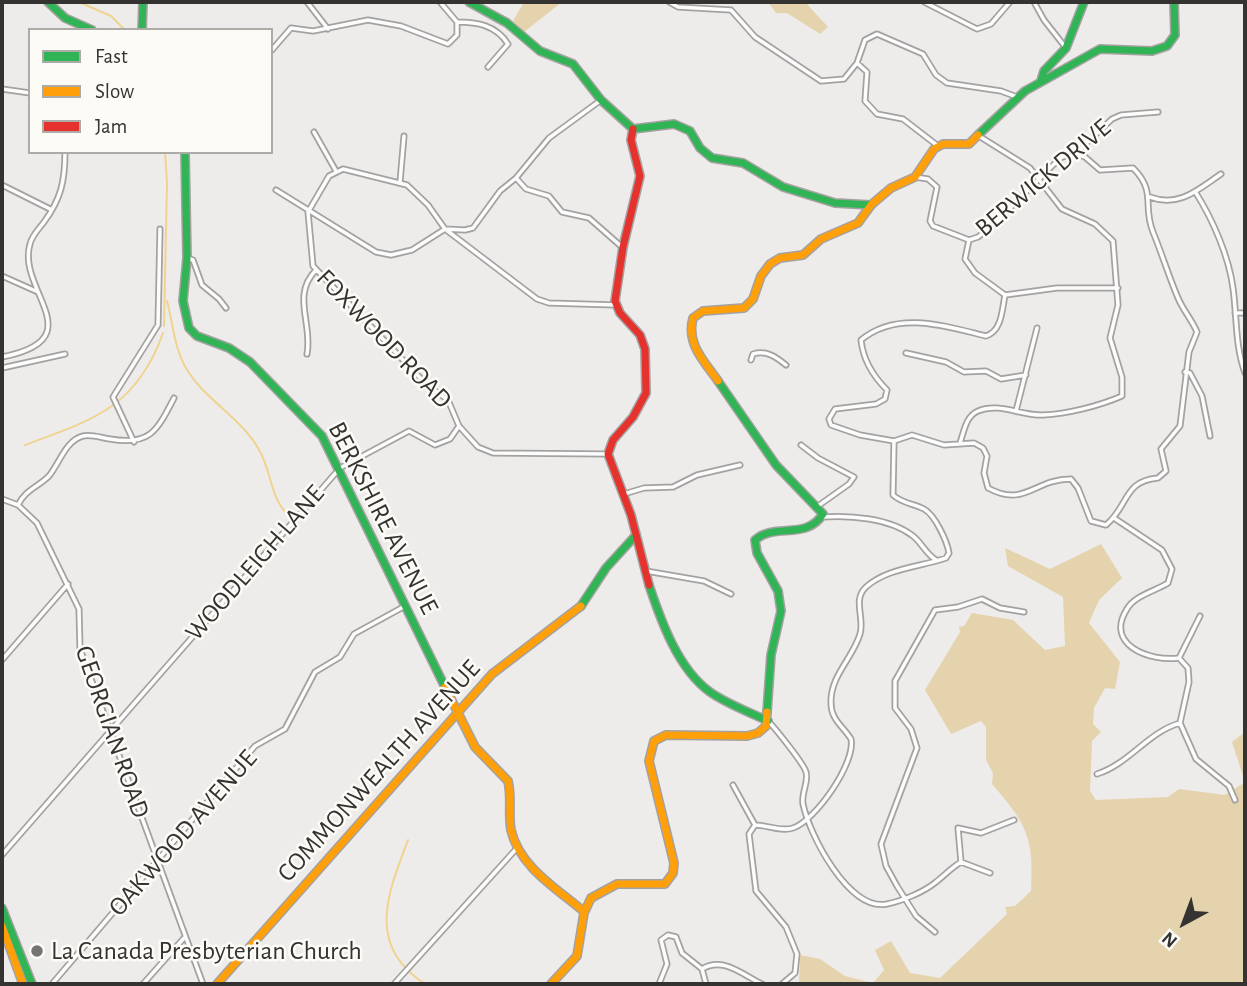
<!DOCTYPE html>
<html>
<head>
<meta charset="utf-8">
<style>
	body { margin:0 }
	#map { position:relative; width:1247px; height:986px; overflow:hidden; background:#eeecea; font-family:"Alegreya Sans",sans-serif }
	canvas { display:block }
	.frame { position:absolute; inset:0; border:4px solid #343332; pointer-events:none }
	.legend { position:absolute; left:28px; top:28px; width:245px; height:126px; box-sizing:border-box; background:#fdfbf6; border:2px solid #adaba8; margin:0; padding:9px 12px; list-style:none; font-size:21px; color:#343332 }
	.legend li { display:flex; align-items:center; gap:14px; height:35px }
	.legend b { width:35px; border:2px solid #adaba8 }
	.north { position:absolute; left:1149px; top:888px; width:70px; height:70px; -webkit-text-stroke:5px #fdfbf6; paint-order:stroke; rotate:221deg; font-size:19px; font-weight:700; line-height:28px; text-align:center; color:#343332 }
	.north::after { content:''; display:block; margin:auto; width:24px; height:32px; background:#343332; clip-path:polygon(50% 0,100% 100%,50% 72%,0 100%) }
</style>
</head>
<body>
<div id="map">
<canvas width="1247" height="986"></canvas>
<div class="frame"></div>
<ul class="legend">
<li><b style="height:9px;background:#30b455"></b>Fast</li>
<li><b style="height:9px;background:#ff9f0a"></b>Slow</li>
<li><b style="height:9px;background:#e5322d"></b>Jam</li>
</ul>
<div class="north">N</div>
</div>
<script>
const c = document.querySelector('canvas').getContext('2d');
c.lineJoin = 'round';
function fill(path, color) { c.fillStyle = color; c.fill(path, 'evenodd'); }
function stroke(path, color, width, dash) { c.strokeStyle = color; c.lineWidth = width; c.lineCap = dash ? 'butt' : 'round'; c.setLineDash(dash || []); c.stroke(path); }
function drawText(font, color, halo, rows, align = 'center') {
  c.font = font + ' "Alegreya Sans",sans-serif'; c.lineWidth = 5; c.setLineDash([]); c.textBaseline = 'middle'; c.strokeStyle = halo; c.fillStyle = color; for (const [text, x, y, turn = 0] of rows) {
    c.save(); c.translate(x, y); c.rotate((+turn || 0) * Math.PI / 180); c.textAlign = isNaN(turn) ? turn : align; if (halo) c.strokeText(text, 0, 0); c.fillText(text, 0, 0); c.restore();
  }
}
fill(new Path2D(`
	M524,2H562L524,32L513,21Z
	M768,2H805L828,27L820,34L787,13H776Z
	M1101,544L1122,578L1099,600L1089,623L1120,662L1115,689L1105,688L1094,708L1093,724L1101,732L1092,741L1090,791L1096,800L1168,797L1179,789L1225,795L1245,782L1232,742L1245,732V984H799L800,955L820,959L845,976L873,983L884,970L875,950L891,941L910,973L940,978L1007,914L1005,907L1015,906L1031,891C1034,838 1027,824 992,784L993,773L986,760V727L981,721L951,734L925,690L960,632L959,627L964,626L972,613L1013,620L1045,650L1065,646L1063,597L1008,566L1005,548L1050,569Z`), '#e4d3ac');
stroke(new Path2D(`
	M79,2L111,16L125,30
	M167,301C173,324 174,347 186,368C204,399 240,417 258,448C272,470 269,496 288,515
	M164,326L167,183L165,152
	M25,445C93,420 137,407 163,333
	M408,840C387,895 366,946 425,984`), '#efd390', 2);
const street = new Path2D(`
	M307,2L328,29
	M669,2L678,7L731,10L755,37L821,81L844,79L857,63L865,40L877,34L923,54L936,75L947,83L1001,91L1017,97
	M924,2L977,29L991,24L1010,2
	M1034,2L1044,20L1066,48
	M457,22C477,22 496,25 508,44L488,67
	M271,51L291,28L313,31L368,20L401,26L448,44L457,35V22L440,2
	M857,63L867,72L865,101L877,114L903,119L938,146
	M2,89L30,93
	M314,132L336,171
	M1075,154L1085,157L1100,170L1133,168C1157,192 1142,205 1153,232C1162,254 1169,277 1178,298C1183,310 1192,320 1197,332L1189,352L1180,426L1161,449L1166,471L1158,478C1123,481 1129,506 1106,525L1091,521L1078,488L1071,479C1034,479 1025,508 988,488L984,473L987,456L983,448L974,443L944,445L912,435L894,441L860,435L831,425L829,419L835,409L876,404L885,399L887,390C873,376 863,360 861,340C897,310 945,326 986,336C1002,331 1002,310 1005,295L1057,288H1118
	M915,177L928,179L937,187L930,221L933,226L969,240L965,259L975,273L1005,295
	M516,178L526,189L549,196L562,212L589,218L622,247
	M400,182L404,136
	M2,185L52,210
	M276,190L376,252L391,255L412,250L445,229L465,230L473,228L500,191L516,178L549,138L601,100
	M1196,193C1213,220 1229,257 1233,288C1237,317 1235,346 1245,373
	M1150,197C1179,208 1199,189 1221,174
	M969,240L978,237L993,225L1051,167L1062,157L1075,154L1112,119L1121,115L1158,112
	M187,258L193,260L202,285L219,299L226,308
	M2,276L38,292
	M1235,313H1245
	M906,353L946,362L964,372L986,371L1001,379L1026,375
	M307,354C313,324 291,295 316,270
	M2,357C95,339 16,290 30,244C32,235 39,229 44,222C61,199 65,181 65,152
	M751,360L753,354C767,350 776,357 786,365
	M2,368L65,354
	M1185,372L1190,373L1202,396L1210,436
	M1016,411L1037,328
	M459,426L448,400L427,385L313,266L308,212L329,176L343,169L407,185L428,205L445,229L537,299L549,303L616,305
	M134,442L113,397L158,325L160,229
	M960,443C964,431 966,416 978,411C999,402 1021,416 1043,415C1067,414 1099,406 1122,396V377L1110,338L1118,305L1113,241L1095,224L1062,209L1030,168L979,136
	M801,445L818,458L854,477L849,484L818,506
	M624,494L644,488L673,487L697,475L740,465
	M2,499L18,505L37,523L79,609L80,649L203,984
	M18,505C25,490 38,487 49,476C59,464 66,440 83,436C91,434 102,438 110,439C150,446 157,431 174,398
	M822,517C850,515 890,518 913,536C922,543 925,553 936,560
	M1114,518L1162,550L1172,569L1168,583C1155,591 1134,596 1127,609C1104,645 1150,662 1179,658
	M646,571L704,581L731,594
	M1179,658L1188,668L1189,682L1180,723L1196,759L1229,786L1235,800
	M1179,658L1200,616
	M2,660L68,584
	M768,721C775,728 804,764 806,772C809,782 801,793 803,804C809,834 849,912 887,904C902,901 924,892 936,882C945,875 951,868 961,862L990,873
	M1097,774C1129,764 1148,732 1180,723
	M733,785L755,825
	M755,825C767,825 781,832 793,828C815,821 856,763 851,739C843,726 831,720 831,703C830,676 853,658 860,634C865,618 852,600 866,587C887,568 920,567 946,558L949,553C947,541 935,515 924,509C913,503 903,504 893,495L894,441
	M755,825L749,834L756,891L786,927L797,954L795,973L782,984
	M2,855L340,468L409,431L435,445L450,439L459,426L478,447L493,453L608,454
	M961,862L958,828L981,833L1014,820
	M935,932L916,916L897,886L886,866L881,844L917,748L911,729L895,708V681L935,610L958,607L982,599L1000,608L1024,612
	M702,969C723,956 743,975 762,984
	M52,984L255,746L285,729L315,672L340,657L354,634L405,606
	M143,984L184,938
	M394,984L517,848
	M659,984L667,964L661,940L668,935L676,937L682,953L702,969L706,984`);
const fast = new Path2D(`
	M48,2L65,18L92,30
	M469,2L507,23L540,51L573,64L601,100L633,129L674,124L690,131L700,148L712,158L743,163L783,187L835,203L871,205
	M142,30L143,2
	M1041,81L1044,71L1066,48L1084,2
	M978,135L1025,91L1100,49L1152,51L1167,46L1175,35L1174,2
	M185,152L187,258L183,301L189,328L197,336L229,348L250,362L322,436L445,687
	M718,381L776,465L823,514C806,541 775,522 755,540L757,553L778,591L781,611L771,655L767,712
	M649,585C661,621 678,669 710,692C727,704 749,712 768,721
	M581,606L606,568L636,535
	M2,908L32,984`);
const slow = new Path2D(`
	M718,381C704,361 686,344 693,318L703,311L744,308L753,299L761,276L770,264L780,258L803,255L821,239L858,223L871,205L891,188L915,177L934,149L943,144H969L978,135
	M445,687L475,747L508,781C512,797 508,814 511,830C519,866 556,888 582,910
	M2,926L23,984
	M217,984L492,674L581,606
	M551,984L577,956L584,913L591,898L617,884H665L673,873L674,863L649,761L654,741L666,735L747,736L758,733L766,726L767,712`);
const jam = new Path2D(`
	M633,129L631,140L640,176L623,247L615,301L620,313L640,335L645,349L646,393L633,417L613,440L608,454L631,515L649,585`);
stroke(street, '#a4a2a1', 7);
stroke(fast, '#a4a2a1', 10);
stroke(slow, '#a4a2a1', 10);
stroke(jam, '#a4a2a1', 10);
stroke(street, '#fcfcfc', 3.5);
stroke(fast, '#30b455', 7);
stroke(slow, '#ff9f0a', 7);
stroke(jam, '#e5322d', 7);
for (const [x, y, r, color] of [
	[37,951,7,"#757472"]
]) { const dot = new Path2D(); dot.arc(x, y, r, 0, 2 * Math.PI); c.fillStyle = color; c.fill(dot); stroke(dot, '#fdfbf6', 2.5); }
drawText('26px', '#343332', '#fdfbf6', [
	["BERWICK DRIVE",1043,178,-40],
	["FOXWOOD ROAD",384,339,46],
	["BERKSHIRE AVENUE",383,518,63],
	["WOODLEIGH LANE",255,563,-49],
	["GEORGIAN ROAD",112,732,71],
	["COMMONWEALTH AVENUE",379,771,-48],
	["OAKWOOD AVENUE",183,833,-49]
]);
drawText('26px', '#343332', '#fdfbf6', [
	["La Canada Presbyterian Church",51,951]
], 'left');
</script>
</body>
</html>
